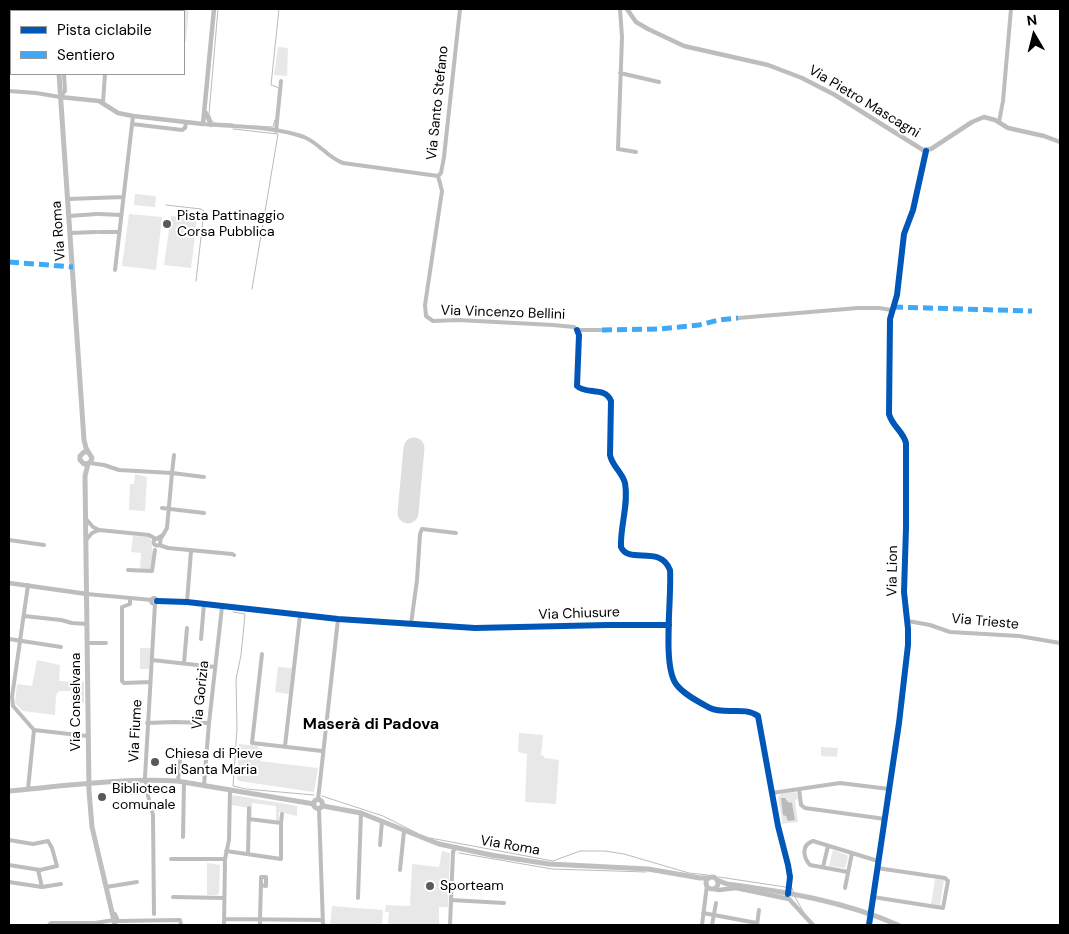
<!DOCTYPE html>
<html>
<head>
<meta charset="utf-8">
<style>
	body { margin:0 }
	#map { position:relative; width:1069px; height:934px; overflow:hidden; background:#fff; font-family:"DM Sans",sans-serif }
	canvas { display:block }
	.frame { position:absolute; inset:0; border:10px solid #000; pointer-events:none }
	.legend { position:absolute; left:10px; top:10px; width:175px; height:65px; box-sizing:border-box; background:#fff; border:1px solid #999; margin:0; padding:6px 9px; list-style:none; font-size:15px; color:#000 }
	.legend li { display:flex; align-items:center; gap:10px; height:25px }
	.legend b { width:25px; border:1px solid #999 }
	.north { position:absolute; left:1009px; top:10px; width:50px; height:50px; -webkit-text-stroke:4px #fff; paint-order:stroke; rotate:352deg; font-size:14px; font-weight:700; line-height:20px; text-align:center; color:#000 }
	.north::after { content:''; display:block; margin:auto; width:18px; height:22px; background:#000; clip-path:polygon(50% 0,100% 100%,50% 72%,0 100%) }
</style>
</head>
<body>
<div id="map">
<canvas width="1069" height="934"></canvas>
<div class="frame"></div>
<ul class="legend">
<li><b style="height:6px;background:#0057b8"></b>Pista ciclabile</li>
<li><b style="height:6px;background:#3fa9f5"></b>Sentiero</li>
</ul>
<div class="north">N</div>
</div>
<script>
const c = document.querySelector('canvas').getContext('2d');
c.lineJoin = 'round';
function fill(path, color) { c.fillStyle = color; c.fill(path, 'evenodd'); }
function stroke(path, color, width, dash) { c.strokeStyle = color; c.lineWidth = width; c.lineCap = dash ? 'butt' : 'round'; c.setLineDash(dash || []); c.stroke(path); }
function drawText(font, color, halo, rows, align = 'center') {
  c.font = font + ' "DM Sans",sans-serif'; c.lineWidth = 4; c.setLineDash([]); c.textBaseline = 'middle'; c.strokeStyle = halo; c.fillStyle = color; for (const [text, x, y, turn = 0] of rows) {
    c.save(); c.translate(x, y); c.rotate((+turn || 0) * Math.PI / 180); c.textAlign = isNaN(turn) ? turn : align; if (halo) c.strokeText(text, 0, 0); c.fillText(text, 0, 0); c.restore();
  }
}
fill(new Path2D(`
	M165,9H189L186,42H184V11H165Z
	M278,47L288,48L287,76L274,75Z
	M135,194L156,196L155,207L134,205Z
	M129,214L162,217L156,270L122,266Z
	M171,216L197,219L191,268L164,265Z
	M135,474L147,477L145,511L129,510L130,484H134Z
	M133,536L149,537C155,547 152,558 151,569H140L141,553L131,552Z
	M140,648H151L149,669H140Z
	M37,660L60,665L59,681L84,682V703L71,702V691H59L56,695L55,715L23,711L15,703L17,684L32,686Z
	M278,667L292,668L289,694L275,692Z
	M519,733L543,735L541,755L544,756V758L559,760L556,804L525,802L527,754L518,752Z
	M239,744L258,746V748L262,749L260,761L318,768L314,792L239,781L237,779Z
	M821,747L838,748L837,757L821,756Z
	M794,792L797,793L798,799L795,800L798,822L781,824L782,821L778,797L781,794Z
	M233,795L297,806V816L279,812V821H276V806L252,803V817H249V808L232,805V796Z
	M833,850L847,855L848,858L845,868L829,866Z
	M442,851L450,853L448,907H439V925H388L389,912H385L386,905L410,906L412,864L439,867Z
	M207,863L220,865L219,893L217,895H207Z
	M935,879L944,880L940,906L931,904Z
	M332,906L383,910L382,925H330Z`), '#e8e8e8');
fill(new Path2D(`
	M781,798H785L788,802L792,803L795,820L788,821L786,816L783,815Z`), '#bababa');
stroke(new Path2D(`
	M218,9L209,114L212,121L215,123L233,124
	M279,89L277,87L271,85L279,9
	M254,126L273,127L275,120
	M233,129L278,134L252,289
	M166,205L201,209L204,211L196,281
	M233,612L245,614L241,655L236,679L237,729L233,786L246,789L314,795
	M322,796L383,816L417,833
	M430,838L553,861L580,851H605L624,854L689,873L708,875
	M459,853L552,869L646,872
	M719,877L792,888L794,893
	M795,897L803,911`), '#bababa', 1);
stroke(new Path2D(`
	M408,513L414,448`), '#dedede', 21);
stroke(new Path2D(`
	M63,9V11
	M151,9V11
	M620,9L622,37L618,149L636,152
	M107,11V9
	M138,11V9
	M620,73L659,82
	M9,91L36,93L60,97L65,91L64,74
	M103,102L105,74
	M999,122L1003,101L1011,9
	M132,124L182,130L185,128L186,123
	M203,124C235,127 274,126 304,137C319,143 328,158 343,163L438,176
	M276,131L281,81
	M438,176L442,191L425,305L426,316L433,321L458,320L553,325L574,327L577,330H602
	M438,176L441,173L444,157L460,9
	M68,199L123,197
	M99,214L121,215
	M69,216L97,214
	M99,232H119
	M70,233L96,232
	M115,270L133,116
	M738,318L858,308H879L892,310
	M577,330L579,335L577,386C586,395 605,386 611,401L610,455C612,466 622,472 625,483C629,504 620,526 621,547C629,565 668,542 671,575L669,661C670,668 671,674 674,680C679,692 707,708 719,710C732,712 748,709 758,716L778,826L788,865L790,877L788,894
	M174,455L172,473L204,477
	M90,463L104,465L119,470L172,473L167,528L163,535
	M162,508L204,513
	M86,519L93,527L99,530L149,535L156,539L163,535L160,540
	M153.5 542a3.5 3.5 0 1 1 7 0a3.5 3.5 0 1 1-7 0Z
	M9,540L44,545
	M86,540L92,533L99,530
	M159,545L168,548L232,554L234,555
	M128,570L152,571L155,550
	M28,585L12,697L13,706L34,730L87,736
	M87,594L152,600
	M130,598V604L122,607V681L124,683L150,682
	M151 601a3 3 0 1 1 6 0a3 3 0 1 1-6 0Z
	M157,601L187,602L338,619L475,628L608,625H669
	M187,602L191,551
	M24,616L61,620L72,623L87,624
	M908,621L930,625L950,632L1019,636L1060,643
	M411,624L417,580L420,534L422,529L456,533
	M9,639L61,647
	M201,639L204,604
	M87,643H106
	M262,654L252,743L322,751
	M152,660L215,667
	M184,663L187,628
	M147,723L174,722L209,723
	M285,746L300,615
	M178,781L180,761
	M204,785L209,723L222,607
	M28,789L34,730
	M799,789L801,805L805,808L885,819
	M772,793L840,783L889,789
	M318,800L338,619
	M319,809L323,925
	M281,823L282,814
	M183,837L184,782
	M9,840L33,844L48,841L52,848L57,866L40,870L9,865
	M380,845L382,821
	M226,851L281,859V823L249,819
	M248,854L249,808
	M171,859H225
	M823,867L828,846
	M38,870L42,887
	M400,870L404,831
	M848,872L810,865C803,857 801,845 813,841L878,861
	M9,882L42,887L61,884
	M106,887L137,882
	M845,888L852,853
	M173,897L224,898
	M873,897L943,908L948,881L945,878L877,868
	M358,898L361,813
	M451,900L504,903
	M703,913L757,923
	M115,914L118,921L180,920L181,925
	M154,914L153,815L147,792L145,777L155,604
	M224,919L323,920
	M49,925L51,923H95L114,920
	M224,925L225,859L229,840L230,790
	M260,925C260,909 261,893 261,877H266V886L261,885
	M450,925L453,852L455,848
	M702,925L707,885
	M712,925L716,903
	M757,925L759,910`), '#bdbdbd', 4);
stroke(new Path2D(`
	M627,9L636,22L648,29L684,46L768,65L802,78L835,95L923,150L931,149L972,122L984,117L995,120L1008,128L1044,136L1060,142
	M60,97L99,101L118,113L133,116L203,124L214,9
	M206,113L211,125
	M9,583L87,594
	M714,889L719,890L736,888L789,899L813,925
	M869,925L899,723L908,645V629L904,592L906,528V443C903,431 892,426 889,414L890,319L897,295L904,234L913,210L926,151`), '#bdbdbd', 4.5);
stroke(new Path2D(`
	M58,9V11
	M59,74L84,440L86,448L92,458L90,463L84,464L80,460V456L84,452H88
	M88,464L85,476L89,791L92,827L115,925
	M9,791C64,786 121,778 177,781L314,804
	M313.5 804a4.5 4.5 0 1 1 9 0a4.5 4.5 0 1 1-9 0Z
	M323,806L361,813L439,844L491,855L549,864L648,869L700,878H709
	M706 883a6 6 0 1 1 12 0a6 6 0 1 1-12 0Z
	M717,880L727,884C787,892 843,901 898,925`), '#bfbfbf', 5);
stroke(new Path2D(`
	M9,262L73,267
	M893,307L1032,311
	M602,330L659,329L699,325L719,320L738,318`), '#3fa9f5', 5, [10, 5]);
stroke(new Path2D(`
	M577,330L579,335L577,386C586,395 605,386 611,401L610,455C612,466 622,472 625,483C629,504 620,526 621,547C629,565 660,544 670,570C672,596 662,665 676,684C683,694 699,702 710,708C725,715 745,706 758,716L778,826L788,865L790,877L788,894
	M157,601L187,602L338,619L475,628L608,625H669
	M869,925L899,723L908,645V629L904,592L906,528V443C903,431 892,426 889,414L890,319L897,295L904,234L913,210L926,151`), '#0057b8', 6);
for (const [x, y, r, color] of [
	[167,224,5,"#595959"],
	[155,762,5,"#595959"],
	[102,797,5,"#595959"],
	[430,886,5,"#595959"]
]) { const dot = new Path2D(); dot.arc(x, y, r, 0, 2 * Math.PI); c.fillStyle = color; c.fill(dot); stroke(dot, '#fff', 2); }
drawText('14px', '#000', '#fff', [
	["Via Pietro Mascagni",864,102,31],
	["Via Santo Stefano",438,103,-84],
	["Via Roma",59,231,-94],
	["Via Vincenzo Bellini",503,313,2],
	["Via Lion",893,571,-89],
	["Via Chiusure",579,614,-2],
	["Via Trieste",985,622,5],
	["Via Gorizia",201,695,-84],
	["Via Conselvana",76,702,-90],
	["Via Fiume",136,731,-87],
	["Via Roma",510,846,10]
]);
drawText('14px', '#000', '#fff', [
	["Pista Pattinaggio",177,216],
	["Corsa Pubblica",177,232],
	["Chiesa di Pieve",165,754],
	["di Santa Maria",165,770],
	["Biblioteca",112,789],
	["comunale",112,805],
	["Sporteam",440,886]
], 'left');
drawText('bold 16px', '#000', '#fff', [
	["Maserà di Padova",371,725]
]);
</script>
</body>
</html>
